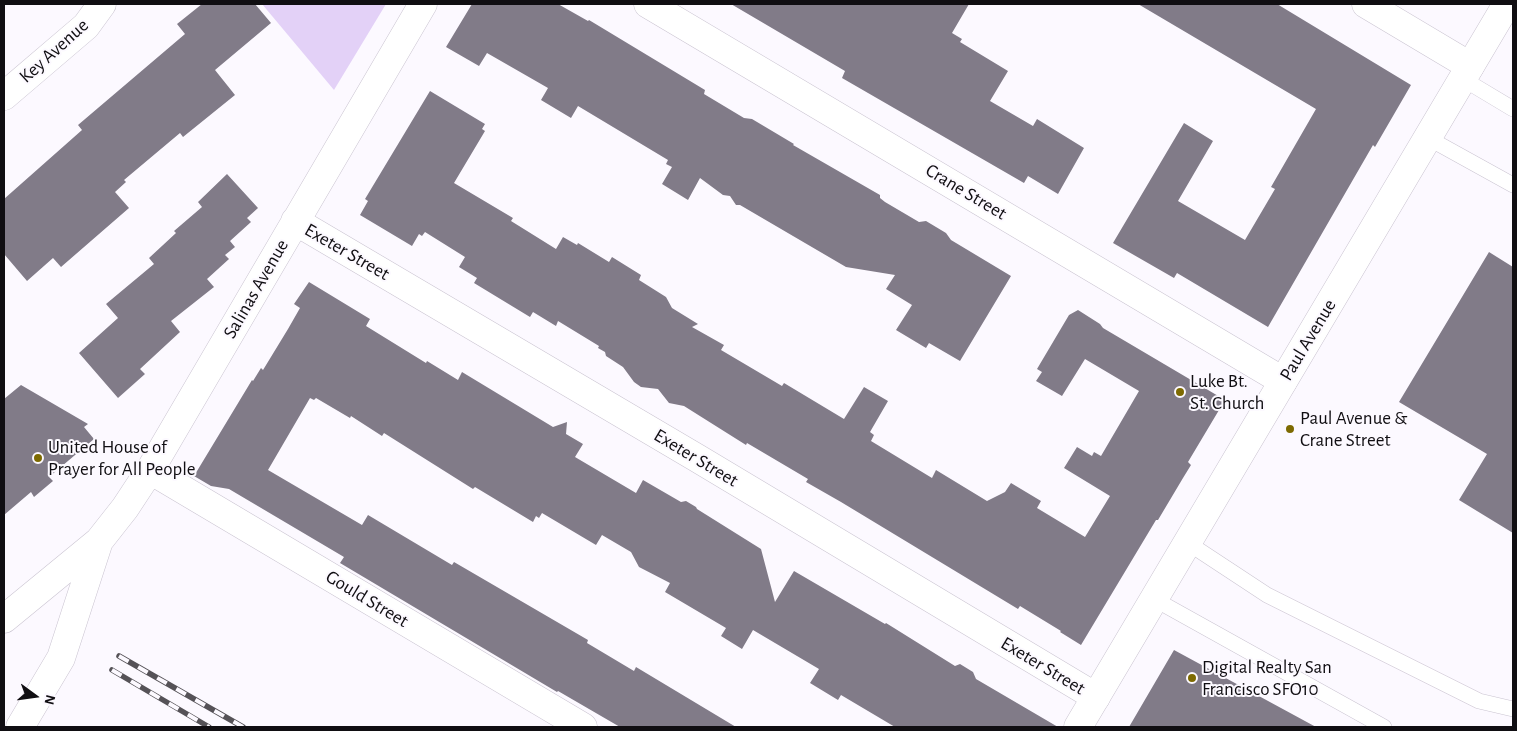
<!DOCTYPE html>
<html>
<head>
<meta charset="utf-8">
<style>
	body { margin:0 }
	#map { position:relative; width:1517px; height:731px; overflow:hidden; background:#fcf9ff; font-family:"Alegreya Sans",sans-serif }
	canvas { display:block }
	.frame { position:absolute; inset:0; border:5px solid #100e12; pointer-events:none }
	.north { position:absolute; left:10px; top:671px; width:50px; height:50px; -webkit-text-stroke:4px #fcf9ff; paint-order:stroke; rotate:104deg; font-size:14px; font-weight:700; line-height:20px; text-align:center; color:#100e12 }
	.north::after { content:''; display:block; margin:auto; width:18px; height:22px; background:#100e12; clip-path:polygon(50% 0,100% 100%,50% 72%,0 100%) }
</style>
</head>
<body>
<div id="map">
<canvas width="1517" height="731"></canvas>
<div class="frame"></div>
<div class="north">N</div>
</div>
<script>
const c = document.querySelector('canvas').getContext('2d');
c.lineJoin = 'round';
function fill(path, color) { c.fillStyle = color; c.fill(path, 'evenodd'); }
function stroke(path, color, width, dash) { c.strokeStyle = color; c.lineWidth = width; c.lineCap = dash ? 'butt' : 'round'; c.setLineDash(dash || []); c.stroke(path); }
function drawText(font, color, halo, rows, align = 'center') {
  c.font = font + ' "Alegreya Sans",sans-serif'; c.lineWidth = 4; c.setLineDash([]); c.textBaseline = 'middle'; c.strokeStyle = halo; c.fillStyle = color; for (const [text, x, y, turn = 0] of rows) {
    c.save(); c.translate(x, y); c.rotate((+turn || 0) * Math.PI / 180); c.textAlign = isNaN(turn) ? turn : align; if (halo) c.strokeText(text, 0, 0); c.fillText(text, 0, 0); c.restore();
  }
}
fill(new Path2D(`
	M262,4H386L334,90Z`), '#e3d1f7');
fill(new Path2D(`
	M202,4H255L271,23L215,70L235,95L183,137L180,133L124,180L126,182L115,192L129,208L61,267L53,258L27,281L4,254V199L82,130L78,125L185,34L177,24Z
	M472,4H558L588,21L589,20L705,90L704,94L744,118L752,119L794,144L793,145L880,195V198L885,202L919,222L926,221L946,233L951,240L1011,276L960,361L929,343L926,348L896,330L912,305L886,289L895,275L846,267L740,205H736L730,196L723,195L700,178L688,200L662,184L672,167L666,164L668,160L578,106L571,118L541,100L548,88L487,53L479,66L446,47Z
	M731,4H969L952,33L962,39L960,42L1008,71L990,101L1033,126L1037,119L1084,148L1058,194L1028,176L1024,183L842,78L845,71Z
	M1138,4H1277L1411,85L1375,147L1373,145L1268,327L1177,273L1174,278L1113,243L1184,123L1213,141L1178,201L1245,240L1275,189L1271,187L1316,109Z
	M430,91L485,124L482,129L485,131L454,183L513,218L511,221L556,249L563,237L577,245L578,243L609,262L612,257L641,275L639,280L666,297L672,308L698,324L692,327L724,345L721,350L782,386L784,383L844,419L864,387L888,401L870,432L874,435L871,441L932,478L936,470L987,501L1005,492L1011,483L1041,501L1037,508L1085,537L1110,496L1064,468L1077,447L1092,456L1094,452L1101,456L1139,391L1085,359L1062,396L1036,381L1042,372L1037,369L1069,315L1078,310L1100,324L1103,328L1225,400L1188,462L1191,465L1183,478L1158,520H1156L1081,645L1060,632L1061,631L1020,606L1018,609L841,502L806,482L808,479L747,443L746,445L684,406L669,403L658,389L641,387L634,382L623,367L606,356L605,352L598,348L599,346L558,321L556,326L533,312L530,317L474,283L477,278L459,267L465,257L425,232L422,236L419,234L412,246L360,215L368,201L365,199Z
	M227,174L258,208L247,218L251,222L230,241L235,247L225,255L229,259L207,279L214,287L171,321L180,332L140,369L145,374L118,398L79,353L118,318L106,304L154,264L149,258L176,233L174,231L202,207L198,202Z
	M1489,252L1513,267V533L1459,500L1487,454L1399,402Z
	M309,282L370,319L366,326L426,363L427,361L458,380L462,372L553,427L567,422L566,434L583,444L575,457L636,493L643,480L681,502L686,501L696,507L697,509L761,549L775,602L794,571L885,624L886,623L955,666L960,664L973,672L976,679L1058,727H895L841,695L838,700L810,683L819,669L753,630L742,649L721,636L726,628L665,592L670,583L639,567L631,552L602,535L596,545L542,513L539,518L536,516L533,522L475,487L473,489L384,433L382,436L351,416L350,418L316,398L314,400L310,398L268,470L362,525L368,515L452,565L454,562L588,640L587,643L634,671L636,667L736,727H620L558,691L557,692L340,563L344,557L229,489L211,486L194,476L252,380L253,381L261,368L263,370L288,329L300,308L294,304Z
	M21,385L88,424L84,427L94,439L49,477L53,481L34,497L31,492L4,515V399Z
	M1174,650L1316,727H1129Z`), '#817b88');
const service = new Path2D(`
	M1463,79L1513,109
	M1428,138L1513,185
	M1188,543L1267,595L1479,701L1513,709
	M1154,599L1384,727`);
const minor = new Path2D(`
	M648,4L1283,381
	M1366,4L1470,66
	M4,96L86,26L102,4
	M295,221L697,458L1096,697
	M150,470L583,727
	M4,619L99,541L125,508L150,470L423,4
	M20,727L61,658L99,541`);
const secondary = new Path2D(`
	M1078,727L1507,4`);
stroke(service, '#cac4d1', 16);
stroke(minor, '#cac4d1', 29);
stroke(secondary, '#cac4d1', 29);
stroke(service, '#fff', 15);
stroke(minor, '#fff', 28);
stroke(secondary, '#fff', 28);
const rail = new Path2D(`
	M119,656L243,727
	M112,670L209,727`);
stroke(rail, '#555257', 5.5);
stroke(rail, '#fcf9ff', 4, [11]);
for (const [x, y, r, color] of [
	[1180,392,5,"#7d6a01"],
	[1290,429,5,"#7d6a01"],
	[38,458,5,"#7d6a01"],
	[1192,678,5,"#7d6a01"]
]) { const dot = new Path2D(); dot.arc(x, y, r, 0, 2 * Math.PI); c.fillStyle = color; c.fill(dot); stroke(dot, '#fcf9ff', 2); }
drawText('19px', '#100e12', '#fcf9ff', [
	["Key Avenue",54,51,-42],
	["Crane Street",966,192,31],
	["Exeter Street",347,252,30],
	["Salinas Avenue",256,289,-60],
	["Paul Avenue",1308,340,-59],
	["Exeter Street",696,458,31],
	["Gould Street",367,599,31],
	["Exeter Street",1043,666,31]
]);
drawText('19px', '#100e12', '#fcf9ff', [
	["Luke Bt.",1190,381],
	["St. Church",1190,403],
	["Paul Avenue &",1300,418],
	["Crane Street",1300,440],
	["United House of",48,447],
	["Prayer for All People",48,469],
	["Digital Realty San",1202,667],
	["Francisco SFO10",1202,689]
], 'left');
</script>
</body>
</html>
